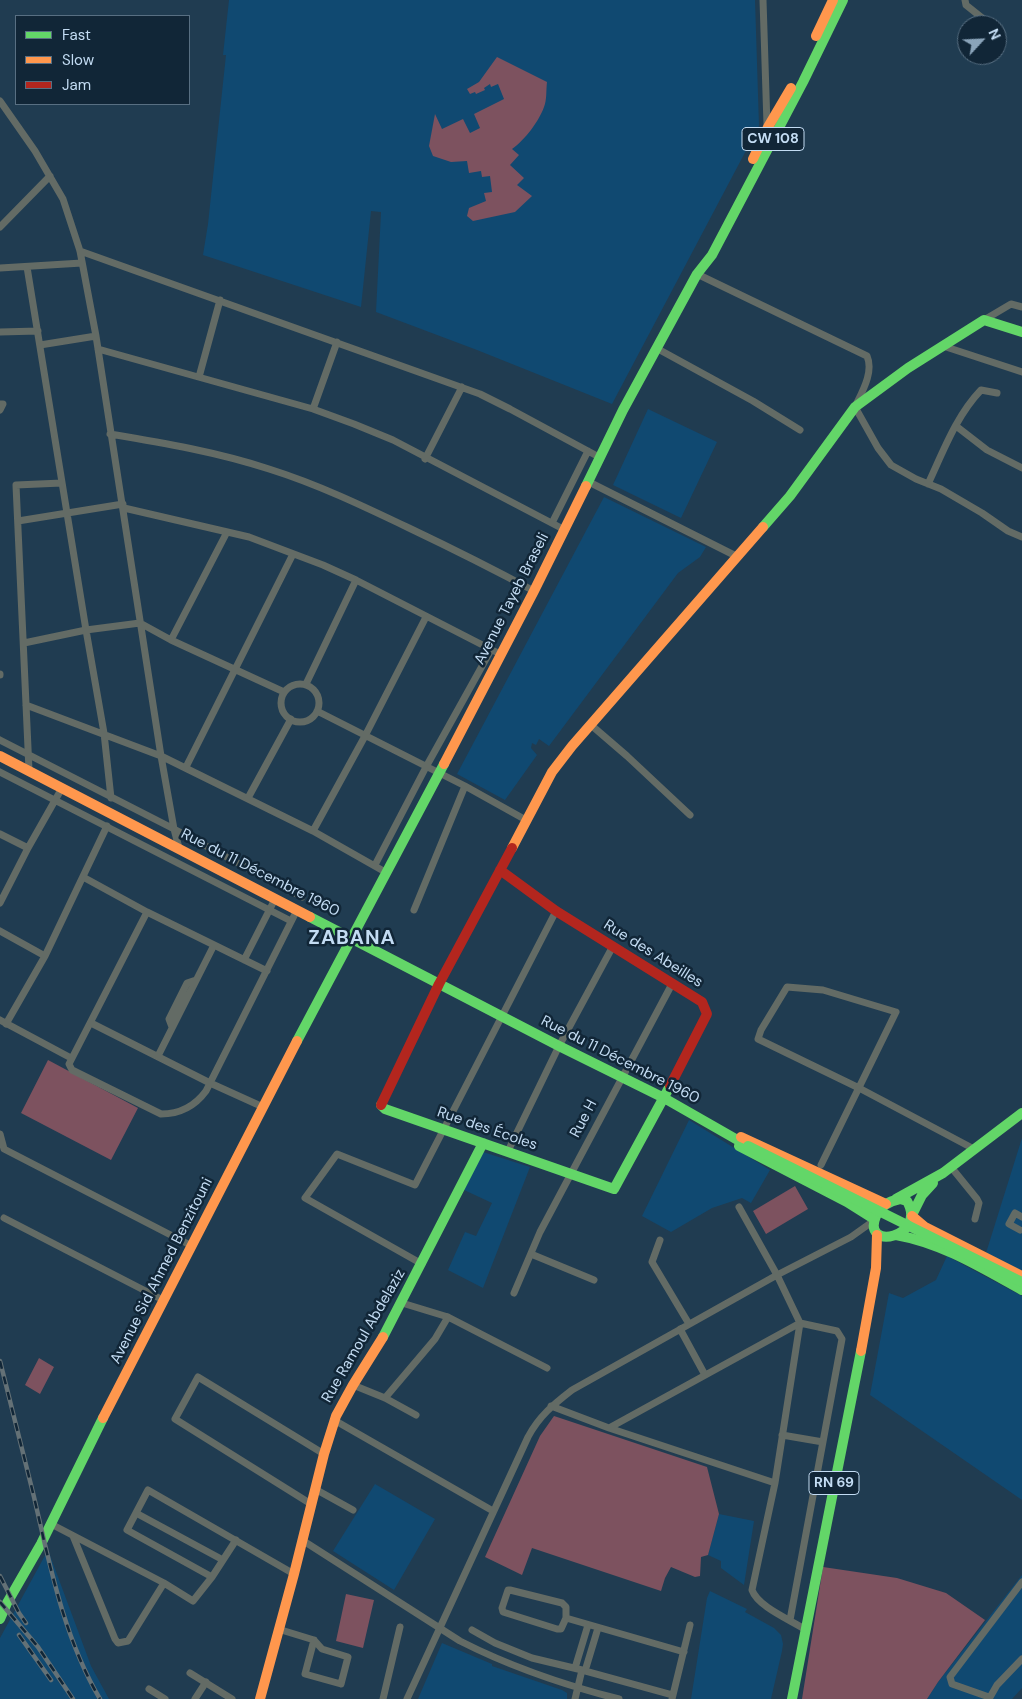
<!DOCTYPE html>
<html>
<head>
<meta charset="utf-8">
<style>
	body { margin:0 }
	#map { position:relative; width:1022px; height:1699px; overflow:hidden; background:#203c51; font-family:"DM Sans",sans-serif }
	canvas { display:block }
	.legend { position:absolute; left:15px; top:15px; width:175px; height:90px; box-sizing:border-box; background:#112637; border:1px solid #586f82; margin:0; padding:6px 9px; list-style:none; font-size:15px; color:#c3dcf3 }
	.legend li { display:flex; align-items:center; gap:10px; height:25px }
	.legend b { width:25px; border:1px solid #586f82 }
	.north { position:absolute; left:957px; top:15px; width:50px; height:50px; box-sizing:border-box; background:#112637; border:1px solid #586f82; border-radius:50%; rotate:65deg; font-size:14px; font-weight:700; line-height:20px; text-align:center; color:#c3dcf3 }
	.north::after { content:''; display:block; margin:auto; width:18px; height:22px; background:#8aa4ba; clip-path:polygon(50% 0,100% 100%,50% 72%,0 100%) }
</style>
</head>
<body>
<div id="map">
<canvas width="1022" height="1699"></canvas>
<ul class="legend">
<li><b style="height:6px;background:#63d668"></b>Fast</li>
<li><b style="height:6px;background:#ff974d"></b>Slow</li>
<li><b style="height:6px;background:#b3261e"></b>Jam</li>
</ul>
<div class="north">N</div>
</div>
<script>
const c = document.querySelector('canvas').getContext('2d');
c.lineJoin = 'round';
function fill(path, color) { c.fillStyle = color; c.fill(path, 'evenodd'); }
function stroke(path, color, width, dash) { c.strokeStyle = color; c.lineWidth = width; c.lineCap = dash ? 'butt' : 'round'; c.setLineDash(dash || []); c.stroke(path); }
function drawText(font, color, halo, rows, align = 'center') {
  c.font = font + ' "DM Sans",sans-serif'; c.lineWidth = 5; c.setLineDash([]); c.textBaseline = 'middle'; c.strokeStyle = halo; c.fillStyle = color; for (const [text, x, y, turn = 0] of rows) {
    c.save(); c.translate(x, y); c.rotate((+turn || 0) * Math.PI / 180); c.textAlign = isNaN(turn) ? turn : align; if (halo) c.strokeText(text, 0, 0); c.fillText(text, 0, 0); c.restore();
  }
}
fill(new Path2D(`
	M229,0H755L759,126L612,404L477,350L376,312L381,212L371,211L361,307L203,255L208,224L226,55H223Z
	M648,409L717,442L681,518L613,485Z
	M604,497L706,547L700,557L678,573L549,746L539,739L536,745L532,743L531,748L537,755L505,800L457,774Z
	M689,1120L770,1170L751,1203L742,1198L712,1208L671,1232L642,1216Z
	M1022,1138V1271L986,1253Z
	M480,1151L530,1167L483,1288L448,1270L465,1232L476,1236L492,1203L462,1189Z
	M947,1256L1022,1296V1500L870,1395L889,1293L903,1298L936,1280Z
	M375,1484L435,1519L394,1590L333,1551Z
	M719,1514L754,1521L744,1585L721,1568V1561L708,1555Z
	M48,1550L91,1666L109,1699H0V1638Z
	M1022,1575V1688L1012,1699H927L938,1682Z
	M710,1591L747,1609L745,1612L774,1628L781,1635L783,1644L782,1651L771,1699H691L707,1598Z
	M442,1643L492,1664V1666L562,1690L567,1693V1699H418Z`), '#104971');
fill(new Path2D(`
	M497,57L547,82C546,90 547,100 544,107C539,121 525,140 512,149L519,155L510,165L524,178L517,185L532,196L515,212L473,221L467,216L469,208L486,201L484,193L492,192L490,176L482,177L481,171L469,173L467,161L451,162L433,156L429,146L435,114L442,129L463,119L470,133L480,128L474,114L504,99L498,84L491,87L490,84L484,88L485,90L476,94L475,92L470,94L467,89L479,82Z
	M48,1060L138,1108L111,1160L21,1113Z
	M795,1186L808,1209L766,1234L753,1211Z
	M39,1358L54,1367L40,1394L25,1385Z
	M554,1416L707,1467L719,1514L708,1555L701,1557L700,1576L695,1577L671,1567L665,1578L661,1591L532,1548L522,1575L485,1557L540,1436Z
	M823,1567L897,1578L946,1593L985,1620L938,1682L927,1699H802Z
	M346,1594L374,1600L363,1648L336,1641Z`), '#7d525f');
stroke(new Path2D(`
	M763,0L767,125
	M965,0L966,5L991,25
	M0,101L35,151L63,199L80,251L96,336L161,756L174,829L179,848
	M0,227L50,176
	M80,251L480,394L510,409L599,457
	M27,267L86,630L104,733L111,798
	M0,268L82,263
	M697,274L867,356C874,372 862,392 855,407L878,448L891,465L916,479L941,489L982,513L1008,531L1022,537
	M984,320L1011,304L1022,307
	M0,332L38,331
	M40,345L96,336
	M943,346L1022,372
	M98,349L313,409L354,424L393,440L565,530
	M658,349L753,401L800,430
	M199,377L220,300
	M0,404H3L0,410
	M313,409L337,342
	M956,426L987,450L1022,468
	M110,434C164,443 217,452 269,469C317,484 363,506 409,528C451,548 493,569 534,591
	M425,459L462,387
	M587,481L738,557
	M928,484C943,452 956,416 981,390L997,393
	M124,508L249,537L323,565L356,580L500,654
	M18,521L123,504
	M552,523L588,451
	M171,640L227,532
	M24,643L86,630L140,623L171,640L284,692
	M0,674V675
	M306,684L356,580
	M281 703a19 19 0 1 1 38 0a19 19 0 1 1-38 0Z
	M26,705L161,756L313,831L387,873
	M317,711L465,786L526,820
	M591,725L627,756L690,815
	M0,740L174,829L302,897
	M186,767L293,554
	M29,770L16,485L62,483
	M0,772L291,921
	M248,798L291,719
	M313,831L365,736L426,617
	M0,834L28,848
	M375,865L426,767L491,650
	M83,877L147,912L267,971
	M0,903L28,848L62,788
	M414,910L465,786
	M147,912L69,1064L72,1070L161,1114C180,1114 195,1106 206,1091L297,910
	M0,931L45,956
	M244,960L275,899
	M0,1020L71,1058
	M91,1023L210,1083L263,1107
	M6,1024L45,956L107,826
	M172,1027L169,1019L187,983L196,980
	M158,1056L214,945
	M0,1134L4,1149L192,1246
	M508,1151L559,1046L613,946
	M821,1165L896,1012L823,990L787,987L761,1030L758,1039L859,1088L974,1149
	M951,1167L977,1199L979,1203L975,1219
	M739,1207L777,1275L800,1323L775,1483L752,1590C758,1607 791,1620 806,1630
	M4,1218L163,1300
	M1020,1230L1009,1224L1015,1213L1022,1217
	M660,1240L652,1262L689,1324
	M531,1254L594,1280
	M422,1264L305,1198L337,1154L415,1185L556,911
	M514,1293L540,1232L672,984
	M402,1303L448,1317L547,1368
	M680,1329L705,1375
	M353,1385L385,1398L416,1415
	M385,1398L435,1339L448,1317
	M551,1406L609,1428
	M334,1420L493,1511
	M782,1435L823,1442
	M775,1483L609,1428L800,1323L837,1331L842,1339L790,1620
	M315,1489L353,1510
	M311,1504L175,1419L198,1377L324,1454
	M136,1513L223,1560
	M51,1524L164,1583L193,1601L212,1577L236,1540
	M73,1536L115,1639L118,1643L128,1641L164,1583
	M302,1540L460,1641C511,1667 564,1685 619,1699
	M212,1577L127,1530L148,1490L294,1574
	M508,1590H510L562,1603L566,1607V1618L561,1629H557L503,1612L502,1608Z
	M566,1618L684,1652
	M278,1629L314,1640L322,1649L348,1657L341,1684L305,1674L314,1640
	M472,1630L495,1643L532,1658L582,1670L673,1695
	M575,1668L588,1625
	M585,1671L598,1628
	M190,1673L232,1699
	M149,1689L165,1699
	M989,1697L952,1684L950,1677L1022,1582
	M195,1699L206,1682
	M383,1699L400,1627
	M407,1699L528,1437C539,1416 554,1404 572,1390L777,1275L851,1237L872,1222
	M575,1699L582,1670
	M672,1699L690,1625
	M989,1699L997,1685L1022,1659`), '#636b65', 7);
stroke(new Path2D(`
	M697,274L712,255L803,82L843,0
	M586,486L623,410L697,274
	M763,527L790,496L855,407L908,368L984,320L1022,332
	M310,917L559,1046L664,1098L748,1146
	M297,1041L444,764
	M381,1105L385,1109L614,1189L670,1086
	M739,1146L847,1202L874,1219
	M896,1199L943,1173L1022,1113
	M900,1199L907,1201C928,1237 861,1252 876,1216C880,1206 890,1201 900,1199Z
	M913,1213L922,1195L933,1183
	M896,1235C942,1243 982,1268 1022,1290
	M383,1337L483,1143
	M0,1619L7,1603L41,1544L103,1418
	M792,1699L861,1351`), '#63d668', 10);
stroke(new Path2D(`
	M816,36L833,0
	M753,159L768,127L791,88
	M0,756L310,917
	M444,764L534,591L586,486
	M512,848L552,772L572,746L763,527
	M741,1137L886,1204
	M912,1216L925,1227L1022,1276
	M861,1351L876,1268L877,1235
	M103,1418L297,1041
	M260,1699L294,1574L324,1454L336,1416L353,1385L383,1337`), '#ff974d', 10);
stroke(new Path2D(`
	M500,870L556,911L702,1002L707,1014L670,1086
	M381,1105L439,984L512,848`), '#b3261e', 10);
const rail = new Path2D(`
	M0,1361C11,1406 23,1452 34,1497C50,1566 64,1638 100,1699
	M0,1576L19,1613L26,1623
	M0,1602L38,1647L73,1699
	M19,1635L51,1680`);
stroke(rail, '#647176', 4.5);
stroke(rail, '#112637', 2.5, [8]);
stroke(new Path2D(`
	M748,1146L1022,1282`), '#63d668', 10);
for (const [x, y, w] of [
	[773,139,62],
	[834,1483,50]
]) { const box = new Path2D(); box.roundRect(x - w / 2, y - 11.5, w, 23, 4); c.fillStyle = '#112637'; c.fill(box); stroke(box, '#c3dcf3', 1); }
drawText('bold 14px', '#c3dcf3', null, [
	["CW 108",773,139],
	["RN 69",834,1483]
]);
drawText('15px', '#c3dcf3', '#112637', [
	["Avenue Tayeb Braseli",512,599,-63],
	["Rue du 11 Décembre 1960",260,873,27],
	["Rue des Abeilles",653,954,32],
	["Rue du 11 Décembre 1960",620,1060,27],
	["Rue H",584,1119,-62],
	["Rue des Écoles",487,1129,19],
	["Avenue Sid Ahmed Benzitouni",162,1271,-63],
	["Rue Ramoul Abdelaziz",364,1336,-60]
]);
c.letterSpacing = '1px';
drawText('bold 20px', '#c3dcf3', '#112637', [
	["ZABANA",352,939]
]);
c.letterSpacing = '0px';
</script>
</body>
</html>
